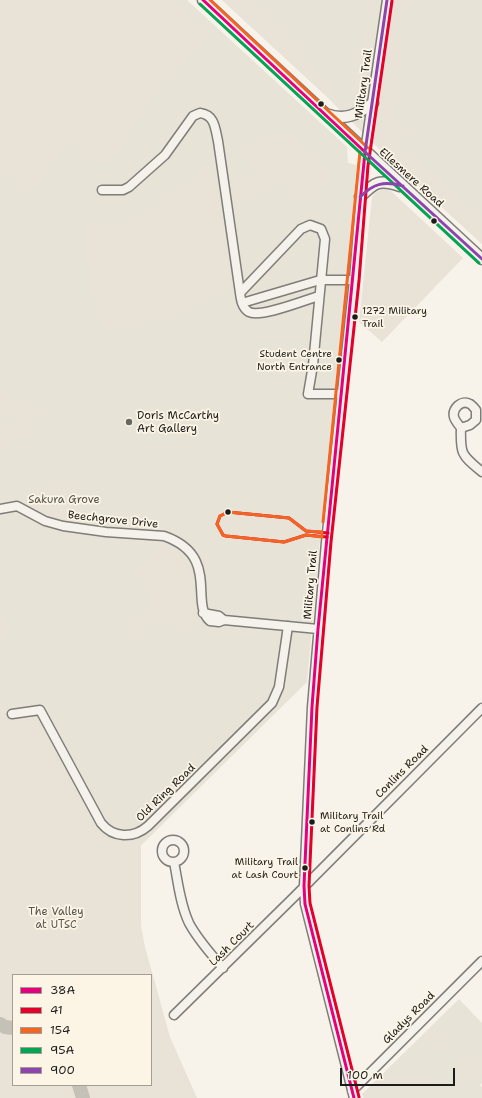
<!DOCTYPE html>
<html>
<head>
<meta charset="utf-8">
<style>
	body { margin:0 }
	#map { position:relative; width:482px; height:1098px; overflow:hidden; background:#f7f3ea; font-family:"Shantell Sans",sans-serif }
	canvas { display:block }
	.legend { position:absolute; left:12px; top:974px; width:140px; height:112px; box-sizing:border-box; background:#fcf5e5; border:1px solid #a29e95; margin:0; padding:5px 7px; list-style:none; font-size:12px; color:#1c1c1c }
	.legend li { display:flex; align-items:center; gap:8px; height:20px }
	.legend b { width:20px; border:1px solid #a29e95 }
	.scale { position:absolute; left:340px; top:1068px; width:115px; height:18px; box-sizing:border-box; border:2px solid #1c1c1c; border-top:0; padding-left:5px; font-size:12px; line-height:14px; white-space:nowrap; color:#1c1c1c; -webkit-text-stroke:3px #fcf5e5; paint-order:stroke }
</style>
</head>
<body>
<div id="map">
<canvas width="482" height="1098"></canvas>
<ul class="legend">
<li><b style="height:5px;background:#e5007d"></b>38A</li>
<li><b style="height:5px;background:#e4002b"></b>41</li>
<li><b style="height:5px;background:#f26522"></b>154</li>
<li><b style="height:5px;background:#00a651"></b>95A</li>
<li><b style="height:5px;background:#8e44ad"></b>900</li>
</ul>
<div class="scale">100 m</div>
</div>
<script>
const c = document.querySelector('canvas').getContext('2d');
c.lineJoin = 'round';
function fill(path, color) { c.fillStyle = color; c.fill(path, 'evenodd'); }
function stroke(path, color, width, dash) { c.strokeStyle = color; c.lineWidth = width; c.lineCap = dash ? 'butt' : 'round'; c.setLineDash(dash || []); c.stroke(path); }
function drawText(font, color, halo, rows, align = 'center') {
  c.font = font + ' "Shantell Sans",sans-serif'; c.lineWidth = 3.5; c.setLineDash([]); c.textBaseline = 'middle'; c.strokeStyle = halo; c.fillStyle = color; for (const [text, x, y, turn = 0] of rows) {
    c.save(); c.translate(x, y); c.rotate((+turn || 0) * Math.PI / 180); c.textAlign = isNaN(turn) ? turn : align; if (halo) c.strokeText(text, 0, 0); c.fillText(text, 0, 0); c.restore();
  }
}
fill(new Path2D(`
	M0,0H187L347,147L348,163L357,165L325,485L307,682L102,884L13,975V1085H151L196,1098H0Z
	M222,0H482V244L379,149L325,95Z
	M459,999L482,1023V1083L480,1085L482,1087V1098H364L362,1094Z`), '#e8e3d7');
fill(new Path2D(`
	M0,0H171L208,33L144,107L113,162L95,164L81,154L68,139L50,162L51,168L25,195L12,181L0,174Z
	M222,0H247L313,70L352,108H347L328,90L324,94Z
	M374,0H378L365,97L359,107Z
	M394,0H396L376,139Z
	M398,0H407L391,126L384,145L380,141L381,121Z
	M258,9L271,11V16L305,54L303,56Z
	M363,28H368L363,64H358Z
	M413,123L419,126L415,130L412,129L414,132L410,135L408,133L407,134L409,137L406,140L387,144L392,126L411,128Z
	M270,130L292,136L316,157L322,156L329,181L305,207L277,181L252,204L248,197L239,203H233L231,182L253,180L250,159H246L242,152L243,143L247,144Z
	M398,143L402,147L408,148L409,152L473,212L482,217V233L422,178L409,171L386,152V147Z
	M210,163L212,184L218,183L224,246L236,284L209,300L135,329L106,330L90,292L86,227L89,220L106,225H127L161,198L187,186Z
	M412,175L421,179L482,236V244L410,178Z
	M383,189L391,191L463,258L382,342L359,322L372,197L376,192Z
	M0,380L10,399L11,406L17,411L10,413L5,410L0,414Z
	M20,402L40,405L43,410L44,415L39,413L36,416V430L34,435L13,437L9,444L0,450V441L12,415L13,419L9,426L15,414L14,422L9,429L14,424L17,414L16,423L11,429L18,421Z
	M67,477L85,488L84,525L42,517L24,506L22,498L25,492Z
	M233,511L288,517L286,541L227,535L221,528V519L226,513Z
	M164,544L179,554L187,569L197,622L186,633L153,621L133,640L129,636V625L151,606C154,590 145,584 133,575Z
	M0,608C12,621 6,638 3,654L0,653Z
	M0,705L11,720L33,717L60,763L94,829L118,842H141V926L145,947L170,1037L197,1098H0ZM13,975H151V1085H13Z
	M436,1027L444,1028C449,1038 451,1044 443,1052C432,1052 426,1049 425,1038Z
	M471,1053L477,1054L482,1058V1075L479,1079C464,1081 451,1070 461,1056Z`), '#e8e2d7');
stroke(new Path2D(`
	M0,1024L5,1027L13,1028
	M79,1085L83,1098`), '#c5c1b7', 14);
const minor = new Path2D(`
	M102,190H123L129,187L165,155L193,116L200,113C215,115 215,128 218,141L240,293
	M319,296C305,300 261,318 249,312C242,308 241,300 240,293L301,229L310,225L321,229L325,239L313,365L308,394H342
	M242,303L320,280H354
	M461,428L470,425L476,420V410C475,409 472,405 470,404C461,399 452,409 454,417C455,421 459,425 461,428C460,455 462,455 482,472
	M0,509L17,506L45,521L63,526L106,532L164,536C221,556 189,603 210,621L219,622L224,620L318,629
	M203,613L219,616L224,620
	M12,714L40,710L101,823C113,838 133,839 148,826L272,703L279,687L288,626
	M162 851a11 11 0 1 1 22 0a11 11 0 1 1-22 0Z
	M174,862C178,882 180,904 189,923C198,940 211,954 223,968
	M174,1015L294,897L482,708
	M352,1091L482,961
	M354,1098L305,904L304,886L312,707L326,542L354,280L363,165L387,0`);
const major = new Path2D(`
	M203,0L482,259
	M326,114C345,121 357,115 373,103
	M360,197C375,182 379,179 400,186`);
stroke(minor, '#7f7d79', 11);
stroke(major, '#7f7d79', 13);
stroke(minor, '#f5f2ec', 8);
stroke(major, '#f5f2ec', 10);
stroke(new Path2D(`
	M203,0L365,152
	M354,1098L305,904L304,886L312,707L318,629L365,152`), '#e5007d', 3);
stroke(new Path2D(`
	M327,537L306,535L284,542L226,536L223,535L217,524L220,516L228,512L289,518L306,531L328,533
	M359,1097L310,903L309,886L317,707L331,542L359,281L368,166L392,1`), '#e4002b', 3);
stroke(new Path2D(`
	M210,0L368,148
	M228,512L289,518L306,531L322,532V537L306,535L284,542L226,536L223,535L217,524L220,516Z
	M323,522L360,152`), '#f26522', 3);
stroke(new Path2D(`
	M200,4L479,263`), '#00a651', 3);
stroke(new Path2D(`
	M387,0L365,152L482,259
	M360,197C374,183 384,181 403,186`), '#8e44ad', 3);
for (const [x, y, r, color] of [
	[321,104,3.5,"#1c1c1c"],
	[434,221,3.5,"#1c1c1c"],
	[355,317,3.5,"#1c1c1c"],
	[339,360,3.5,"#1c1c1c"],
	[129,422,4,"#696764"],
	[228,512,3.5,"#1c1c1c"],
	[312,822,3.5,"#1c1c1c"],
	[305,868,3.5,"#1c1c1c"]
]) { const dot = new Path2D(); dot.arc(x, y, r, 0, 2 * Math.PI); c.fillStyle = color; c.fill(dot); stroke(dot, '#fcf5e5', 1.5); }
drawText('10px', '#1c1c1c', '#fcf5e5', [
	["1272 Military",362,311],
	["Trail",362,324],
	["Student Centre",332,354,"right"],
	["North Entrance",332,367,"right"],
	["Military Trail",320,816],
	["at Conlins Rd",320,829],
	["Military Trail",298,862,"right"],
	["at Lash Court",298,875,"right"]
], 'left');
drawText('11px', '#1c1c1c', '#fcf5e5', [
	["Military Trail",364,84,-82],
	["Ellesmere Road",411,178,42],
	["Beechgrove Drive",113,520,6],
	["Military Trail",311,585,-85],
	["Conlins Road",402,772,-45],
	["Old Ring Road",166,793,-44],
	["Lash Court",232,944,-45],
	["Gladys Road",409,1018,-45]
]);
drawText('11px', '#1c1c1c', '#fcf5e5', [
	["Doris McCarthy",137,416],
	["Art Gallery",137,429]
], 'left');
drawText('11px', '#555450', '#fcf5e5', [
	["Sakura Grove",64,500],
	["The Valley",56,912],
	["at UTSC",56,925]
]);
</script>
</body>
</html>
